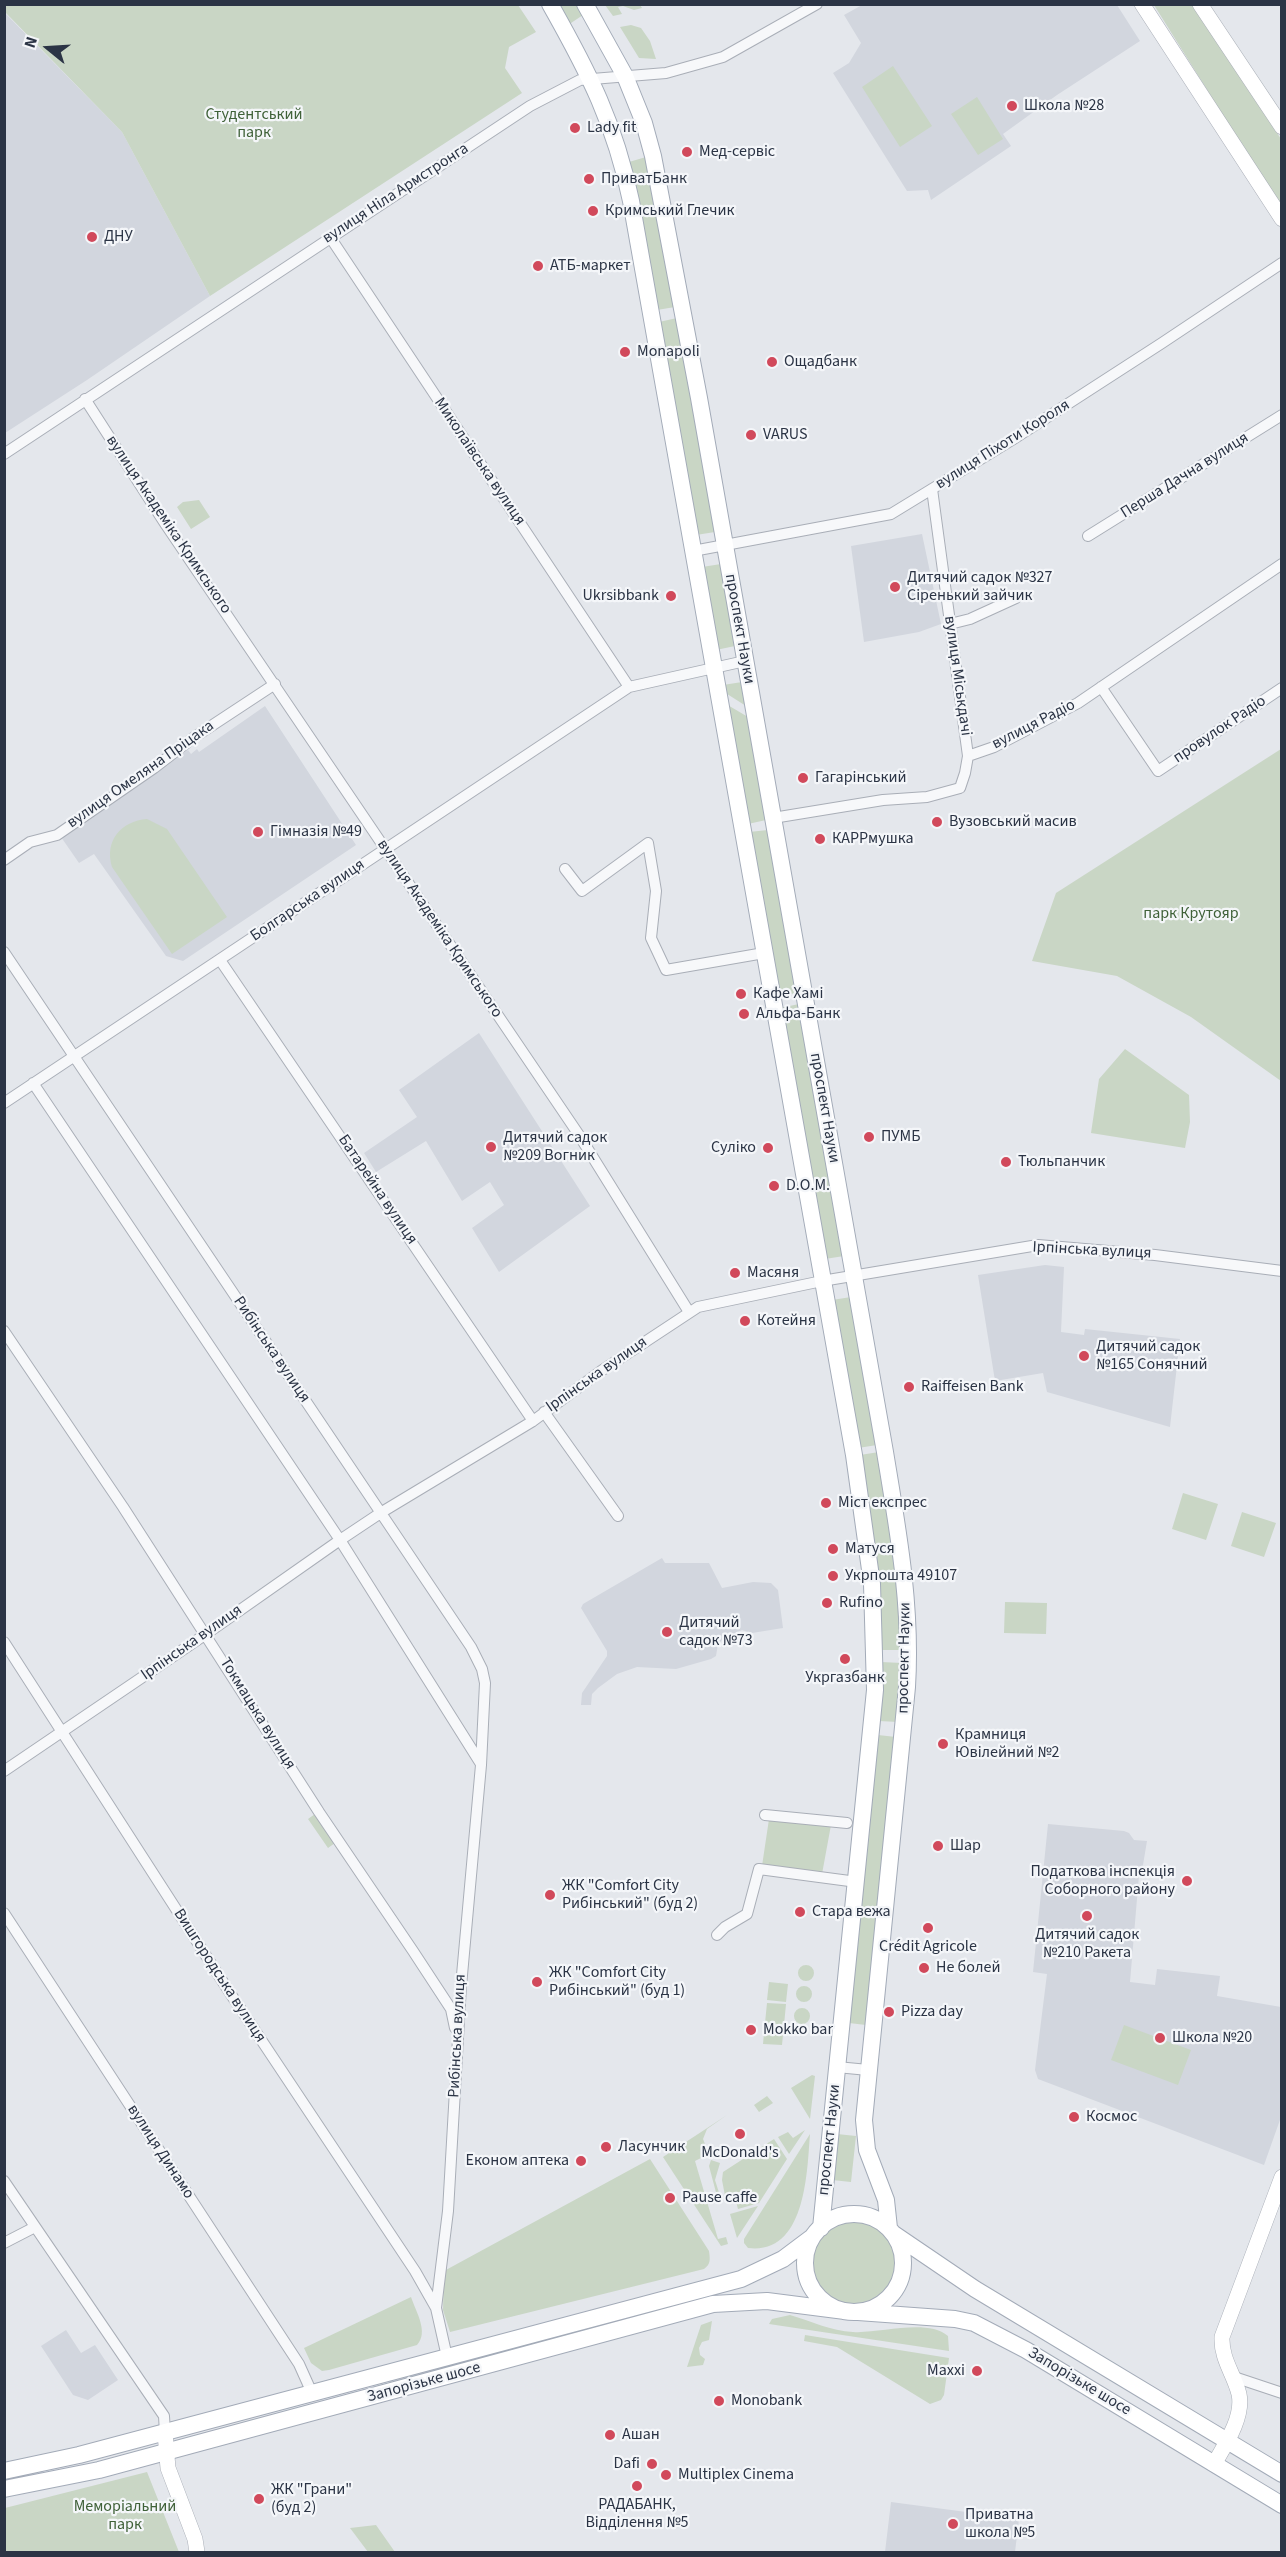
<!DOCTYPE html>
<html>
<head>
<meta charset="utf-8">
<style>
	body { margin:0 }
	#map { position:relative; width:1286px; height:2557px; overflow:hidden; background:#e4e7ec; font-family:"Source Sans 3",sans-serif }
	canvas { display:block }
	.frame { position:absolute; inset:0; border:6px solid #2b3445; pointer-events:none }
	.north { position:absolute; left:18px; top:18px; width:60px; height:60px; -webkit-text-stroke:4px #f4f6f9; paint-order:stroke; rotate:288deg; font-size:16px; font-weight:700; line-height:24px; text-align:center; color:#2b3445 }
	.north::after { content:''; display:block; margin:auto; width:21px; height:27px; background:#2b3445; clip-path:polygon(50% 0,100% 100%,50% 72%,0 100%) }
</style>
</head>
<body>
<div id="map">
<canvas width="1286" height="2557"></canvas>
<div class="frame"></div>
<div class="north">N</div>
</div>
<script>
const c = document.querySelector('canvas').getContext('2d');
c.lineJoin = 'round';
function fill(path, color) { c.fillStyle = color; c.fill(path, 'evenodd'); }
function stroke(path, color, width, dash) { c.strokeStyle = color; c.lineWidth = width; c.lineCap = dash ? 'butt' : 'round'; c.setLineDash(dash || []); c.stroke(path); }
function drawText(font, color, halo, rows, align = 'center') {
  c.font = font + ' "Source Sans 3",sans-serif'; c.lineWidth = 4.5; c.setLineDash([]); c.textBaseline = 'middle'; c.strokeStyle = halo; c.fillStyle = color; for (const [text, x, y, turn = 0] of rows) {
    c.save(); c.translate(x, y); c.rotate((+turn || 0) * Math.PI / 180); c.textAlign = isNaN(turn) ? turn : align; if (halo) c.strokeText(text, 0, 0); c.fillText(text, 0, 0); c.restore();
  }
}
fill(new Path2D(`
	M862,5H1117L1140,41L1057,95L1003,134L1011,146L931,200L928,190L907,191L833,73L849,63L861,43L844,15Z
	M4,12L122,132L210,296L87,380L5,433Z
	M922,534L941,624L919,632L864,642L851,546Z
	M265,706L356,845L183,961L166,956L94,854L79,863L61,837L188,750L191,754L197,749L199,752Z
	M479,1033L590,1206L499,1272L472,1228L504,1205L490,1182L462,1201L426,1141L376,1172L364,1153L417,1117L399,1090Z
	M1045,1265L1064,1267L1061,1332L1084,1335L1085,1329L1180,1339L1170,1427L1047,1392L1043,1373L995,1381L978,1275Z
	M662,1558L665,1563H709L722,1588L753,1582L771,1583L778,1590L783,1628L752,1633L742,1630L723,1639L718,1644L716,1656L711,1659L676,1669L637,1667L617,1674L598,1688L592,1694L591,1705H581L582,1693L607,1656V1651L581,1608L583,1604Z
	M1048,1824L1124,1831L1129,1833L1134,1840L1147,1841L1142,1871L1139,1875L1130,1982L1155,1985L1157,1969L1220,1976L1217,1996L1281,2007V2117L1264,2165L1038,2079L1035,2070L1047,1974L1033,1972Z
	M66,2330L81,2353L95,2345L118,2380L88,2400L73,2395L41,2346Z
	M891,2502L1019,2519L1015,2552H885Z`), '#d2d6de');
fill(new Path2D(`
	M5,4L518,5L536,32L509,47L505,68L522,93L210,296L122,132L5,12Z
	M555,5H577L583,15L568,25Z
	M605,5H640L642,8L634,10L623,6L618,7L622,14L613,16Z
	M1154,5H1192L1281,139V208Z
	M631,25L641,28L650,41L656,59L639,58L620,27Z
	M893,66L932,126L900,147L862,87Z
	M977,97L1003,139L978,155L951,114Z
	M646,157L675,307L657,310L629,162Z
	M677,318L715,532L696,535L659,322Z
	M199,500L210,517L191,529L177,507L183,502Z
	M721,564L735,646L716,650L702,567Z
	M742,682L746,706L724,692L723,685Z
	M726,704L748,717L766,820L748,824Z
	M1281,749V1081L1191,1017L1117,976L1032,961L1056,893Z
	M147,819L167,829L227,917L172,954L112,867C104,841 121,821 147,819Z
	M768,830L797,993L778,996L749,832Z
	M799,1004L844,1256L825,1259L780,1008Z
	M1125,1049L1189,1095L1190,1122L1185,1148L1091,1133L1099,1079Z
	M851,1297L877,1445L858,1448L832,1300Z
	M879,1452L900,1582L902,1650H881L860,1455Z
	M1183,1493L1218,1504L1206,1540L1172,1529Z
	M1242,1512L1276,1523L1264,1557L1231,1546Z
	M1005,1602L1047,1603L1046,1634L1004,1633Z
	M881,1662L902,1663L898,1722L879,1721Z
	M878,1735L896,1737L866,2025L849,2023Z
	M315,1814L335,1843L328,1848L308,1819Z
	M769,1819L831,1825L822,1874L762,1866Z
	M798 1973a8 8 0 1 1 16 0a8 8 0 1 1-16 0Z
	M769,1982L788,1984L786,2002L767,2000Z
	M796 1994a8 8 0 1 1 16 0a8 8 0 1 1-16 0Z
	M767,2003L786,2004L784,2025L765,2023Z
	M794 2016a8 8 0 1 1 16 0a8 8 0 1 1-16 0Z
	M1124,2025L1191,2050L1178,2085L1111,2060Z
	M764,2033L783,2035L782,2045L763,2044Z
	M812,2075L815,2076L810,2119L791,2088Z
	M767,2096L773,2103L759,2112L754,2105Z
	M727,2115L707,2129L703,2139L709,2154L695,2161L718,2239L726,2237L728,2244L721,2246L663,2157Z
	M805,2130L789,2154L778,2137L788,2132L793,2138Z
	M810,2134C807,2172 806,2255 748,2248L744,2243V2239Z
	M837,2134L856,2136L851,2182L832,2180Z
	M774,2139L787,2159L759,2203L738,2209L735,2198L726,2201L722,2180L723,2172Z
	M650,2159L709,2251C710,2259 711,2264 704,2269L450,2332L443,2310L444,2271Z
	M711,2160L720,2163L715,2180L721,2199L718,2200L709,2166Z
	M758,2206L737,2238L730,2214Z
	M812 2264a42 42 0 1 1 84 0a42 42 0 1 1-84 0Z
	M411,2297C416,2312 429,2332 417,2345L329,2370L322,2371L311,2363L304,2348Z
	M790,2315C811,2321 831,2331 853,2332C878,2334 927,2318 948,2336L949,2351L769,2324L772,2319Z
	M712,2321L709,2340L702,2342L699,2348L700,2355L705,2359L703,2365L687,2367L701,2325Z
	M805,2335L949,2358L944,2395L941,2400L930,2404L837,2347L804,2341Z
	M147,2472L179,2552H5V2508Z
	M376,2525L395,2552H368L350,2528Z`), '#c9d6c5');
const minor = new Path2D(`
	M330,237L629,687
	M85,399L166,525L579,1135L689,1312
	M4,454L530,106L580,80L666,73L723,57L817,4
	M932,489L968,756
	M1088,536L1282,415
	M693,551L891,514L1012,440L1162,343L1282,263
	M950,624L970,619L1016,598
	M1101,687L1158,771L1282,688
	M773,818L883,800L927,797L960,788L965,773L968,756L994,747L1078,703L1282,564
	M4,860L30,842L57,835L154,768L193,738L275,684
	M565,869L582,891L648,843L656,891L651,938L666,970L764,953
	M4,952L471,1647L482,1669L485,1683L481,1765L461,1986L448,2211L436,2308
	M220,960L533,1421
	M33,1083L340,1540L481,1764
	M4,1103L629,687L745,661
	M4,1331L123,1507L319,1812L413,1951L451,2009L455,2028
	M544,1412L618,1516
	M4,1642L232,1996L415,2271L436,2308L447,2357
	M4,1771L206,1634L340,1540L382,1512L533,1421L601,1371L698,1307L822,1281L1038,1245L1155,1255L1282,1271
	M765,1815L847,1823
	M4,1913L299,2364L312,2393
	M717,1935L725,1927L747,1914L759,1869L857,1882
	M837,2067L868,2070
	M4,2181L164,2416L165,2433
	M4,2243L35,2227
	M1231,2376L1282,2393`);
const secondary = new Path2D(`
	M1142,4L1282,219
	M1200,4L1282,127
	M165,2433L168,2468L195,2539L197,2552
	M1214,2464C1225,2445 1244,2417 1239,2394C1234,2374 1221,2359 1222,2337L1282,2177`);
const primary = new Path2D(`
	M550,4C589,73 615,124 631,201L854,1455L872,1584L875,1690L821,2228
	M585,4L625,76L644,123L653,156L699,398L885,1452C898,1531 912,1606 907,1687L864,2120L867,2150L886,2200L889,2228
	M805 2263a49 49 0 1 1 98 0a49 49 0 1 1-98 0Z
	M894,2234L975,2289L1282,2474
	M858,2312L955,2319L974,2323L1026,2350L1282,2505
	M4,2471L79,2455L741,2279L783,2259L811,2238
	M4,2489L99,2470L713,2304L767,2301L845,2311`);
stroke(minor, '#a9aeb7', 12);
stroke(secondary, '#a9aeb7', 16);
stroke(primary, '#a3abb8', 18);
stroke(minor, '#f7f8fa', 10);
stroke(secondary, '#fff', 15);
stroke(primary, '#fff', 16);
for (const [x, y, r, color] of [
	[1012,106,6,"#d1495b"],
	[575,128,6,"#d1495b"],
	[687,152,6,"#d1495b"],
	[589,179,6,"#d1495b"],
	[593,211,6,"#d1495b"],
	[92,237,6,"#d1495b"],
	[538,266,6,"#d1495b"],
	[625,352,6,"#d1495b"],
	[772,362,6,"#d1495b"],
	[751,435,6,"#d1495b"],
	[895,587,6,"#d1495b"],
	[671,596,6,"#d1495b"],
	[803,778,6,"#d1495b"],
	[937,822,6,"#d1495b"],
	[258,832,6,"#d1495b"],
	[820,839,6,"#d1495b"],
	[741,994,6,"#d1495b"],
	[744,1014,6,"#d1495b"],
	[869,1137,6,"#d1495b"],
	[491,1147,6,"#d1495b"],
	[768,1148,6,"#d1495b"],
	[1006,1162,6,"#d1495b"],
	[774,1186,6,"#d1495b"],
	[735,1273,6,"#d1495b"],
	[745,1321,6,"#d1495b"],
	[1084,1356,6,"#d1495b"],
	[909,1387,6,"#d1495b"],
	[826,1503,6,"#d1495b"],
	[833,1549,6,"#d1495b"],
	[833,1576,6,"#d1495b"],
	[827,1603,6,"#d1495b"],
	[667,1632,6,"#d1495b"],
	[845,1659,6,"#d1495b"],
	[943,1744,6,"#d1495b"],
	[938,1846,6,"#d1495b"],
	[1187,1881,6,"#d1495b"],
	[550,1895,6,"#d1495b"],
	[800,1912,6,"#d1495b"],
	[1087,1916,6,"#d1495b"],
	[928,1928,6,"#d1495b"],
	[924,1968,6,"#d1495b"],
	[537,1982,6,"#d1495b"],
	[889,2012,6,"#d1495b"],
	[751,2030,6,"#d1495b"],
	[1160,2038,6,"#d1495b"],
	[1074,2117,6,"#d1495b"],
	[740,2134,6,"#d1495b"],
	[606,2147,6,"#d1495b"],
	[581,2161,6,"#d1495b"],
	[670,2198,6,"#d1495b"],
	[977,2371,6,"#d1495b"],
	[719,2401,6,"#d1495b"],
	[610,2435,6,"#d1495b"],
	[652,2464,6,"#d1495b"],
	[666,2475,6,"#d1495b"],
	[637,2486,6,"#d1495b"],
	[259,2499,6,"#d1495b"],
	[953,2524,6,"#d1495b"]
]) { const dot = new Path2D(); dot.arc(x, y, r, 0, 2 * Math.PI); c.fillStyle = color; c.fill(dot); stroke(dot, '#f4f6f9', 2); }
drawText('16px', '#2b3445', '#f4f6f9', [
	["Школа №28",1024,106],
	["Lady fit",587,128],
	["Мед-сервіс",699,152],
	["ПриватБанк",601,179],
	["Кримський Глечик",605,211],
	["ДНУ",104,237],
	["АТБ-маркет",550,266],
	["Monapoli",637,352],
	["Ощадбанк",784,362],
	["VARUS",763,435],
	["Дитячий садок №327",907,578],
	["Сіренький зайчик",907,596],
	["Ukrsibbank",659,596,"right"],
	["Гагарінський",815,778],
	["Вузовський масив",949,822],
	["Гімназія №49",270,832],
	["КАРРмушка",832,839],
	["Кафе Хамі",753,994],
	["Альфа-Банк",756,1014],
	["ПУМБ",881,1137],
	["Дитячий садок",503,1138],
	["№209 Вогник",503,1156],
	["Сулiко",756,1148,"right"],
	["Тюльпанчик",1018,1162],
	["D.O.M.",786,1186],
	["Масяня",747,1273],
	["Котейня",757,1321],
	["Дитячий садок",1096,1347],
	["№165 Сонячний",1096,1365],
	["Raiffeisen Bank",921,1387],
	["Міст експрес",838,1503],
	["Матуся",845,1549],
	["Укрпошта 49107",845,1576],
	["Rufino",839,1603],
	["Дитячий",679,1623],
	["садок №73",679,1641],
	["Укргазбанк",845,1678,"center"],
	["Крамниця",955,1735],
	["Ювілейний №2",955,1753],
	["Шар",950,1846],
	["Податкова інспекція",1175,1872,"right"],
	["Соборного району",1175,1890,"right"],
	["ЖК \"Comfort City",562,1886],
	["Рибінський\" (буд 2)",562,1904],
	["Стара вежа",812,1912],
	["Дитячий садок",1087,1935,"center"],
	["№210 Ракета",1087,1953,"center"],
	["Crédit Agricole",928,1947,"center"],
	["Не болей",936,1968],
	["ЖК \"Comfort City",549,1973],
	["Рибінський\" (буд 1)",549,1991],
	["Pizza day",901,2012],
	["Mokko bar",763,2030],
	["Школа №20",1172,2038],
	["Космос",1086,2117],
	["Ласунчик",618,2147],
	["McDonald's",740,2153,"center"],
	["Економ аптека",569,2161,"right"],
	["Pause caffe",682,2198],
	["Maxxi",965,2371,"right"],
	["Monobank",731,2401],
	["Ашан",622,2435],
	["Dafi",640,2464,"right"],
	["Multiplex Cinema",678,2475],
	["ЖК \"Грани\"",271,2490],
	["(буд 2)",271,2508],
	["РАДАБАНК,",637,2505,"center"],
	["Відділення №5",637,2523,"center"],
	["Приватна",965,2515],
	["школа №5",965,2533]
], 'left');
drawText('16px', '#3f6138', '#f4f6f9', [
	["Студентський",254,115],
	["парк",254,133],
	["парк Крутояр",1191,914],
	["Меморіальний",125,2507],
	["парк",125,2525]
]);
drawText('16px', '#2b3445', '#f4f6f9', [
	["вулиця Ніла Армстронга",396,194,-33],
	["вулиця Піхоти Короля",1003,445,-32],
	["Миколаївська вулиця",479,462,56],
	["Перша Дачна вулиця",1185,476,-32],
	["вулиця Академіка Кримського",168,525,56],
	["проспект Науки",739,629,80],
	["вулиця Міськдачі",957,676,82],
	["вулиця Радіо",1034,725,-27],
	["провулок Радіо",1220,730,-34],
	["вулиця Омеляна Пріцака",141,775,-35],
	["Болгарська вулиця",308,901,-34],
	["вулиця Академіка Кримського",439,929,56],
	["проспект Науки",824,1108,80],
	["Батарейна вулиця",377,1190,56],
	["Ірпінська вулиця",1092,1251,3],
	["Рибінська вулиця",271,1350,56],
	["Ірпінська вулиця",597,1375,-35],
	["Ірпінська вулиця",192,1643,-35],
	["проспект Науки",905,1658,-89],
	["Токмацька вулиця",257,1714,58],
	["Вишгородська вулиця",219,1976,57],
	["Рибінська вулиця",458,2036,-87],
	["проспект Науки",830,2140,-84],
	["вулиця Динамо",160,2152,57],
	["Запорізьке шосе",1079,2382,31],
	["Запорізьке шосе",424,2383,-15]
]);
</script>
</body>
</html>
